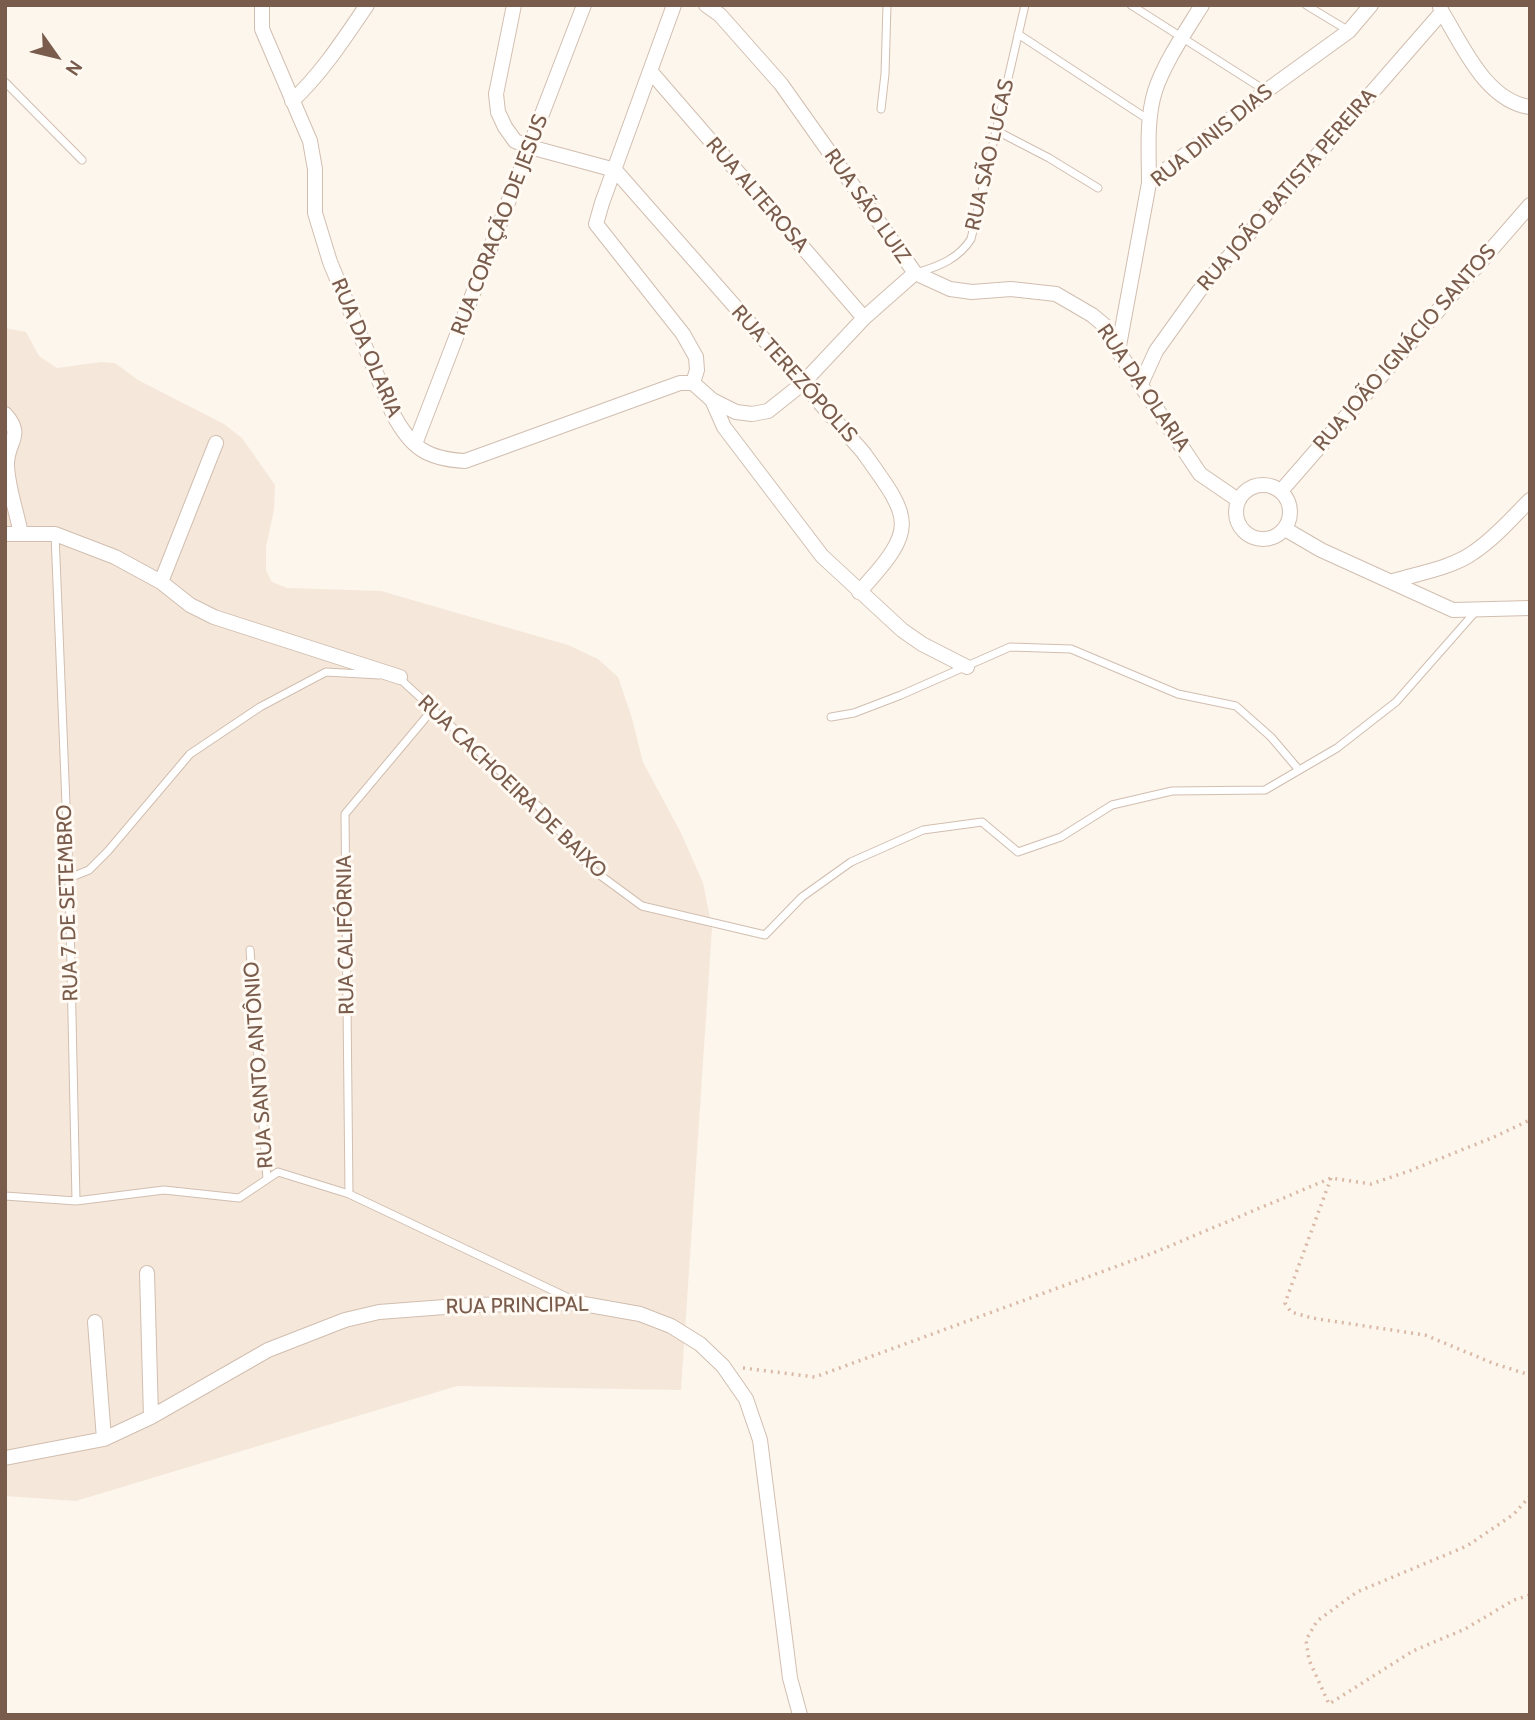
<!DOCTYPE html>
<html>
<head>
<meta charset="utf-8">
<style>
	body { margin:0 }
	#map { position:relative; width:1535px; height:1720px; overflow:hidden; background:#fdf6ec; font-family:Cabin,sans-serif }
	canvas { display:block }
	.frame { position:absolute; inset:0; border:7px solid #7a5c4d; pointer-events:none }
	.north { position:absolute; left:21px; top:21px; width:70px; height:70px; -webkit-text-stroke:5px #fffaf3; paint-order:stroke; rotate:124deg; font-size:19px; font-weight:700; line-height:28px; text-align:center; color:#7a5c4d }
	.north::after { content:''; display:block; margin:auto; width:24px; height:32px; background:#7a5c4d; clip-path:polygon(50% 0,100% 100%,50% 72%,0 100%) }
</style>
</head>
<body>
<div id="map">
<canvas width="1535" height="1720"></canvas>
<div class="frame"></div>
<div class="north">N</div>
</div>
<script>
const c = document.querySelector('canvas').getContext('2d');
c.lineJoin = 'round';
function fill(path, color) { c.fillStyle = color; c.fill(path, 'evenodd'); }
function stroke(path, color, width, dash) { c.strokeStyle = color; c.lineWidth = width; c.lineCap = dash ? 'butt' : 'round'; c.setLineDash(dash || []); c.stroke(path); }
function drawText(font, color, halo, rows, align = 'center') {
  c.font = font + ' Cabin,sans-serif'; c.lineWidth = 6; c.setLineDash([]); c.textBaseline = 'middle'; c.strokeStyle = halo; c.fillStyle = color; for (const [text, x, y, turn = 0] of rows) {
    c.save(); c.translate(x, y); c.rotate((+turn || 0) * Math.PI / 180); c.textAlign = isNaN(turn) ? turn : align; if (halo) c.strokeText(text, 0, 0); c.fillText(text, 0, 0); c.restore();
  }
}
fill(new Path2D(`
	M5,328L26,332L39,356L57,368L101,362L115,363L138,380L224,424L242,438L275,485L274,510L266,547V570L272,582L287,588L381,591L568,645L598,659L618,677L631,715L643,762L681,833L703,883L712,928L681,1390L457,1386L76,1501L5,1496Z`), '#f5e8da');
const lane = new Path2D(`
	M1131,5L1266,91
	M1306,5L1349,31
	M1018,34L1149,120
	M5,82L82,160
	M881,109L885,74L887,5
	M995,130L1049,158L1098,188
	M919,272C940,266 959,258 971,239L1025,5
	M398,677L539,807L593,870L642,906L765,935L802,897L851,862L923,830L982,822L1018,852L1061,837L1112,805L1172,791L1265,790L1337,748L1396,702L1476,611
	M831,717L854,713L901,695L1010,647L1071,649L1178,694L1236,706L1271,737L1299,770
	M69,878L89,870L108,851L190,754L260,707L326,672L379,675
	M250,950L267,1179
	M349,1194L345,814L433,709
	M5,1196L76,1201L69,878L55,534
	M76,1201L164,1190L239,1198L278,1172L349,1194L571,1299`);
const street = new Path2D(`
	M262,5V29L310,141L315,169V213L330,262L393,414C411,448 427,459 465,461L680,383H693
	M514,5L496,94L498,112L505,127L515,141L530,147L615,170L863,452C912,520 919,527 859,592
	M674,5L602,203L596,224L683,334L696,357L697,370L693,383
	M706,5L720,15L781,84L915,273L950,289L972,292L1011,289L1056,294L1092,315L1104,325L1118,351L1200,474L1238,500
	M1440,7L1442,12C1463,46 1486,101 1530,107
	M651,72L864,318
	M292,101C322,73 344,39 367,5
	M1149,183C1149,153 1146,120 1155,91C1164,63 1186,31 1202,5
	M1118,351L1149,183L1266,91L1349,31L1371,5
	M693,383L712,400L724,427L822,556L902,630L922,644L967,667
	M1141,384L1156,351L1199,291L1442,12
	M712,400L736,412L752,414L768,411L802,384L864,318L915,273
	M5,414C25,436 7,441 7,464C7,485 17,513 21,534
	M415,444L584,5
	M1236 512a27 27 0 1 1 54 0a27 27 0 1 1-54 0Z
	M1281,491L1530,205
	M1285,529L1321,550L1453,610L1530,608
	M5,534H55L115,557L161,582L190,605L214,617L400,677
	M1393,581C1419,573 1452,568 1474,552C1495,538 1512,518 1530,500
	M161,582L216,443
	M147,1273L151,1417
	M95,1322L104,1439
	M5,1458L104,1439L151,1417L268,1350L345,1320L379,1312L471,1305L578,1303L640,1314L671,1326L700,1344L723,1366L746,1399L760,1440L790,1678L800,1715`);
stroke(lane, '#d1beb0', 9);
stroke(street, '#d1beb0', 16);
stroke(new Path2D(`
	M1331,1178L1285,1303L1291,1312L1312,1318L1425,1335L1495,1364L1530,1375
	M743,1368L815,1377L1153,1253L1331,1178L1371,1184L1409,1171L1494,1137L1530,1120
	M1530,1496L1514,1514L1467,1546L1357,1592L1317,1621L1306,1640L1309,1660L1329,1704L1413,1651L1465,1629L1514,1600L1530,1595`), '#d9b8a5', 3.5, [2, 5]);
stroke(lane, '#fff', 7);
stroke(street, '#fff', 14);
drawText('21px', '#7a5c4d', '#fffaf3', [
	["RUA DINIS DIAS",1212,136,-39],
	["RUA SÃO LUCAS",990,155,-77],
	["RUA JOÃO BATISTA PEREIRA",1287,190,-49],
	["RUA ALTEROSA",757,195,49],
	["RUA SÃO LUIZ",867,206,55],
	["RUA CORAÇÃO DE JESUS",500,225,-69],
	["RUA DA OLARIA",366,348,67],
	["RUA JOÃO IGNÁCIO SANTOS",1405,348,-49],
	["RUA TEREZÓPOLIS",794,374,48],
	["RUA DA OLARIA",1143,388,56],
	["RUA CACHOEIRA DE BAIXO",512,787,44],
	["RUA 7 DE SETEMBRO",68,903,-92],
	["RUA CALIFÓRNIA",346,935,-91],
	["RUA SANTO ANTÔNIO",259,1065,-94],
	["RUA PRINCIPAL",517,1306,-1]
]);
</script>
</body>
</html>
